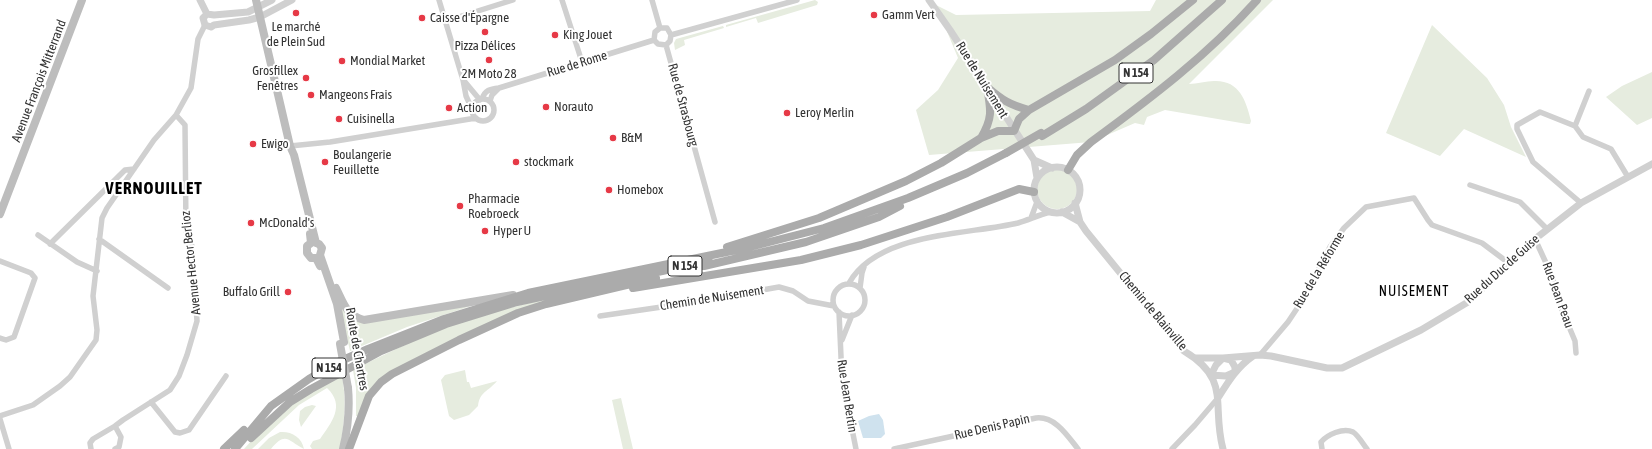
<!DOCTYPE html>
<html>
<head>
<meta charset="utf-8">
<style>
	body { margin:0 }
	canvas { display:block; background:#fff }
</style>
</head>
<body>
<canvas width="1652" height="449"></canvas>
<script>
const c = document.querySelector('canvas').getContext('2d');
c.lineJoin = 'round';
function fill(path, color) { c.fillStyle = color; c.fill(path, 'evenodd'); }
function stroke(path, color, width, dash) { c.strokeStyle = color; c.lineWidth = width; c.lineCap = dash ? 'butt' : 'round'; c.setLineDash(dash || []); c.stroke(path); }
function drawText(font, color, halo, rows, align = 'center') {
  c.font = font + ' "Asap Condensed",sans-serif'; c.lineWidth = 4; c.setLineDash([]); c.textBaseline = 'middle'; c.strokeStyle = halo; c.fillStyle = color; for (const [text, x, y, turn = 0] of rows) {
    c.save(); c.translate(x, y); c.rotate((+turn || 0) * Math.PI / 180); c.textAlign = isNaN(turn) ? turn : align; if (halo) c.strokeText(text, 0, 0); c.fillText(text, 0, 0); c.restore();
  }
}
fill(new Path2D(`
	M815,0L818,2L817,5L758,23L756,18L726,27V25Z
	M1156,0H1273L1189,84C1197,84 1206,81 1214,81C1239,80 1246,100 1251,121L1250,124H1247L1165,110L1147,117L1144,125L1135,123L1091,142L929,155L916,110L938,90L958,58L936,5L956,15L1150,11Z
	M1432,25L1487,78L1504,105L1511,127L1526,157L1464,129L1440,156L1386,133Z
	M723,26L724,28L684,40L685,45L675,50L674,43L676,39Z
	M1652,72V118L1637,125L1606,97L1622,86Z
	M1037 189a20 20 0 1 1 40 0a20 20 0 1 1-40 0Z
	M596,289L544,303L394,370L358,416H356V388L353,370C381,356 410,342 439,330C489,310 543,300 596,289Z
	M339,303L357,321L474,305L407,327L350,351Z
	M465,370L467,382H469L471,388L497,381C488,392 480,391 478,406L469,415L454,420L449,416L441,380L445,375Z
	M342,376C347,402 344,423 340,449H312L310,446L313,441L320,439C331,423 346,406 327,388L299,405L252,449H244C260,431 279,414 299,400C313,391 328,384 342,376Z
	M621,398L633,449H623L612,400Z
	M312,405L316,406L301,427L299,420L300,411L305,407Z
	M280,432C291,431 302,437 304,449C289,442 286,430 271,449H258L269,438Z`), '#e6ecdf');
fill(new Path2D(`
	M879,414L883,420L885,434L881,438H863L858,421L869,416Z`), '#cfe2ee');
stroke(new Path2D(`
	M439,0L463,80L466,96L472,109
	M562,0L582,62
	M652,0L660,28
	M446,21L513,0
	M660,28L655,32L654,40L658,44L666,45
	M660,28H667L671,35L670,41L666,45
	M671,35L797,0
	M666,45L715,222
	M465,82L480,100
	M482,99C485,90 490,89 499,88L654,40
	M472 110a11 11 0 1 1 22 0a11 11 0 1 1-22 0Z
	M490,101L492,95L499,88
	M1575,126L1589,91
	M290,146L330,142L476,118
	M1470,185L1520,202L1547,229
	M1581,203L1533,162L1517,129V125L1540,112L1575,126L1583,137L1611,149L1628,177
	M1031,218L1037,202
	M38,235L77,262L97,271
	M99,239L168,288
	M1535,239L1552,276L1562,310L1575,341L1576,353
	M50,244L125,170L134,169
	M0,261L31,273L35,278L14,337L6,340L0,338
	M849,283C878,232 967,235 1018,223C1028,220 1039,215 1050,212
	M833 300a16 16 0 1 1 32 0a16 16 0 1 1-32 0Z
	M860,288L862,273L864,267
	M839,312L842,379L856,449
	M600,316L689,303L779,287L793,291L808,301L834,306
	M842,340L852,315
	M1260,355L1288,322L1304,298L1330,247L1344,228L1366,207L1414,198L1428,220L1432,225L1482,243L1510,264
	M151,402L175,432L180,433L189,430L226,376
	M0,416L33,405L60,386L70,377L96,340L97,330L93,296L102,218L107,208L134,169L154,140L176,115L191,88L198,39L205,25
	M0,419L9,449
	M115,426L121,437L119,447L115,449
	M91,449L90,443L93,439L115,426L123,420L170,390L179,376L187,355L197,321L192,246L186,231L185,125L176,115
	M894,449L1036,418C1055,416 1067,435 1078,449
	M1172,449L1195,425L1218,398
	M1322,449L1321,442C1327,435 1343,427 1353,432C1358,435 1363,444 1367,449`), '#d0d0d0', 5.5);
stroke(new Path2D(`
	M200,0L207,14
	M929,0L950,30L1034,160L1037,178
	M207,14L203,18L205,25L211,27L214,25L249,20L260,17L292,0
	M207,14L214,15L248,12L272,0
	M1034,160L1052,168
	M1034 190a23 23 0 1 1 46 0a23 23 0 1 1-46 0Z
	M1075,203L1080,222L1086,231L1184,351C1232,380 1211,404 1223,449
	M1062,212L1080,222
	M1196,358H1223L1231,360L1235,367V372
	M1235,372L1226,376L1211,375L1216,365L1223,358L1260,355L1271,356L1327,368H1342L1421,330L1468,302L1535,239L1581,203L1652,164
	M1218,398C1228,382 1237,367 1253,356`), '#d0d0d0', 7);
stroke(new Path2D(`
	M256,0L290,146L294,155L316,243L319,244L322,248L320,255L337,304L344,342
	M0,214L82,0
	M310,234L311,243L307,246V253L311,258H316L320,266
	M336,288C344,304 346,315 364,320L513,295
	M343,449C348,428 350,409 348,388`), '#bdbdbd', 8);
stroke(new Path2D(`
	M987,87C1002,100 1010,105 1029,110
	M1042,136L1086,109L1154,60L1222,0
	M981,138C993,118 991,110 987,87
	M1068,170L1077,155L1091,142C1151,98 1208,55 1257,0
	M727,247L819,218L906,181L941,163L981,138L998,131H1014L1019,119L1029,110L1115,60L1151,34L1193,0
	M704,266L806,242L879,217L900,206
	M633,288L801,260L861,245L947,217L1019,189L1034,192
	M251,438L290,402L311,389L381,351L446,324L517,302L709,261
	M224,449L244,430
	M235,449L271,406L309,379L336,363L368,349L444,319L528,293L746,248L824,228L908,198L967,173L1006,153
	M349,449L369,396L381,382L392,374L459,340L518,313L546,304L656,278`), '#ababab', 8);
stroke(new Path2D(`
	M340,344L348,388`), '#bdbdbd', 8);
stroke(new Path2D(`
	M1006,153L1041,133`), '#ababab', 8);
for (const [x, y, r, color] of [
	[296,13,4,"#e63946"],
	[874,15,4,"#e63946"],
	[422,18,4,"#e63946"],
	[485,32,4,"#e63946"],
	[555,35,4,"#e63946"],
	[489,60,4,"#e63946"],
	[342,61,4,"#e63946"],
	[306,78,4,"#e63946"],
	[311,95,4,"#e63946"],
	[546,107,4,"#e63946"],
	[449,108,4,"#e63946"],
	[787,113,4,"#e63946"],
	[339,119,4,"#e63946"],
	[613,138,4,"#e63946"],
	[253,144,4,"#e63946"],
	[325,162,4,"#e63946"],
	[516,162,4,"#e63946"],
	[609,190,4,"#e63946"],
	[460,206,4,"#e63946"],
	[251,223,4,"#e63946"],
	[485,231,4,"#e63946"],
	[288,292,4,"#e63946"]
]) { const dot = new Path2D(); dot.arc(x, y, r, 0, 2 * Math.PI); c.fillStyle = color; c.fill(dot); stroke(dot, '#fff', 1.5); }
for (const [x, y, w] of [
	[1136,73,34],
	[685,266,34],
	[329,368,34]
]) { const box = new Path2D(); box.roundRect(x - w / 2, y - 10, w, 20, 3); c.fillStyle = '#fff'; c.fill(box); stroke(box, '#333', 1); }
drawText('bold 12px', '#333', null, [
	["N 154",1136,73],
	["N 154",685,266],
	["N 154",329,368]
]);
drawText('13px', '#333', '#fff', [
	["Gamm Vert",882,15],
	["Caisse d'Épargne",430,18],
	["Le marché",296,27,"center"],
	["de Plein Sud",296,42,"center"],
	["King Jouet",563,35],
	["Pizza Délices",485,46,"center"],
	["Mondial Market",350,61],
	["Grosfillex",298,71,"right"],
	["Fenêtres",298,86,"right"],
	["2M Moto 28",489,74,"center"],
	["Mangeons Frais",319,95],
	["Norauto",554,107],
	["Action",457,108],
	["Leroy Merlin",795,113],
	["Cuisinella",347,119],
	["B&M",621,138],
	["Ewigo",261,144],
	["Boulangerie",333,155],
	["Feuillette",333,170],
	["stockmark",524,162],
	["Homebox",617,190],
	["Pharmacie",468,199],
	["Roebroeck",468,214],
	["McDonald's",259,223],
	["Hyper U",493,231],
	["Buffalo Grill",280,292,"right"]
], 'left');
drawText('13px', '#333', '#fff', [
	["Rue de Rome",577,64,-17],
	["Rue de Nuisement",982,80,58],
	["Avenue François Mitterrand",39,81,-69],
	["Rue de Strasbourg",683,105,75],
	["Avenue Hector Berlioz",191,263,-96],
	["Rue du Duc de Guise",1502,269,-42],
	["Rue de la Réforme",1319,270,-59],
	["Rue Jean Peau",1558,295,70],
	["Chemin de Nuisement",712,298,-9],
	["Chemin de Blainville",1153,311,50],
	["Route de Chartres",357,349,80],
	["Rue Jean Bertin",847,396,81],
	["Rue Denis Papin",992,427,-13]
]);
c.letterSpacing = '1px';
drawText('14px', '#000', '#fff', [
	["NUISEMENT",1414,292]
]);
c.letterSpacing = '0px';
c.letterSpacing = '1px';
drawText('bold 17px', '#000', '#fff', [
	["VERNOUILLET",154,189]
]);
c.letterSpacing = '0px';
</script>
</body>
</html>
